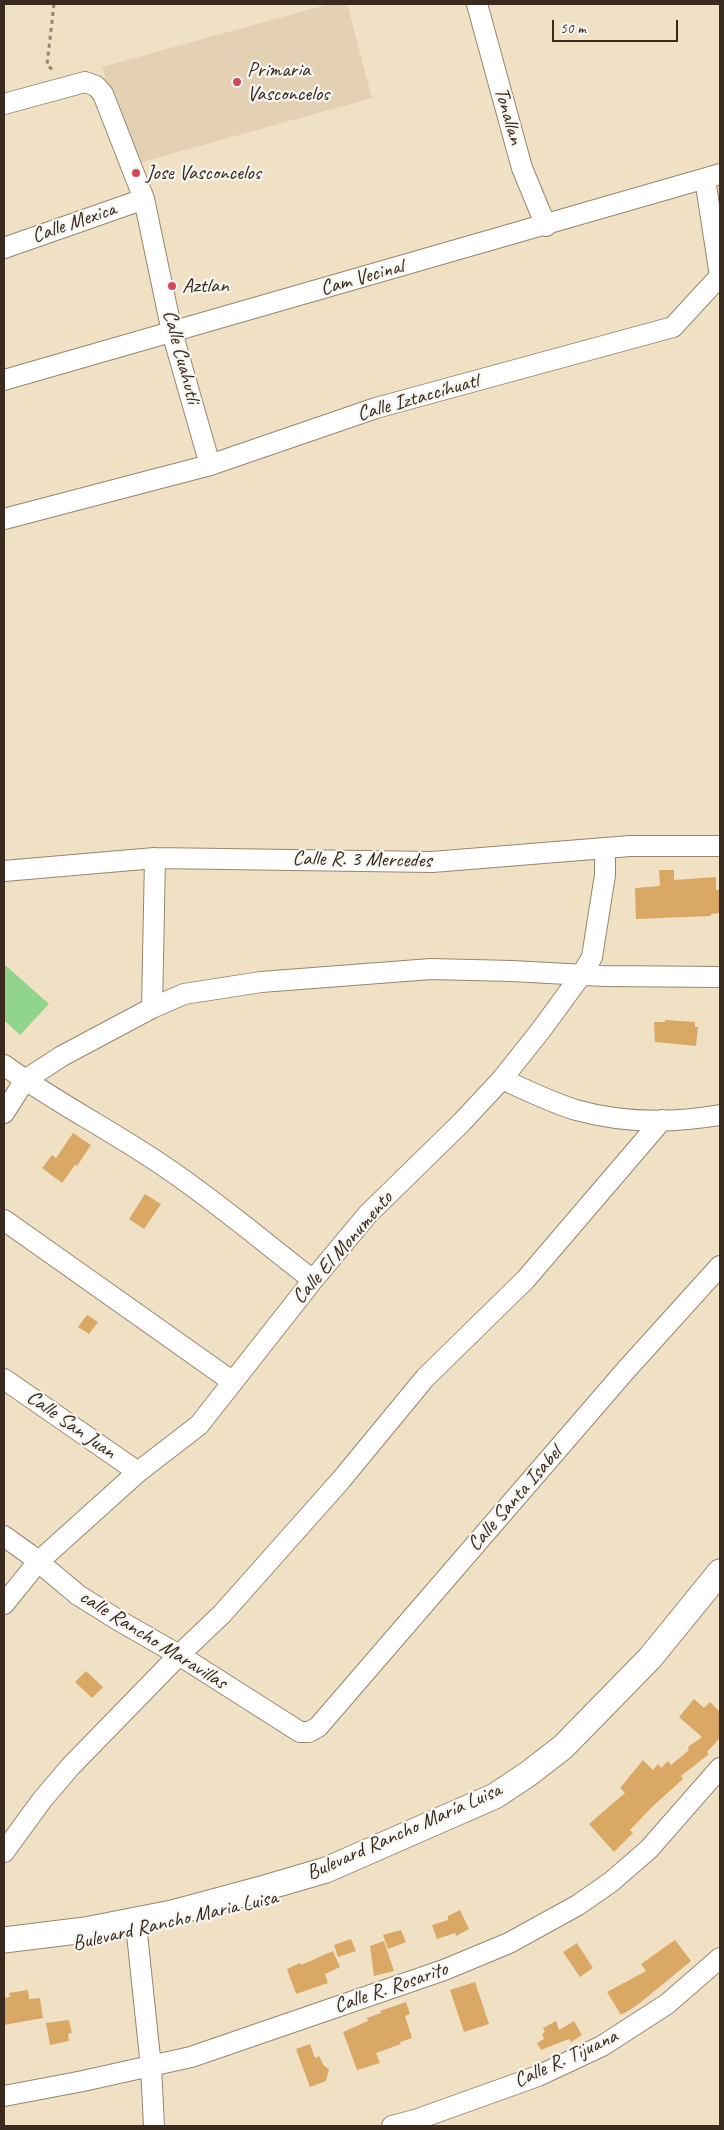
<!DOCTYPE html>
<html>
<head>
<meta charset="utf-8">
<style>
	body { margin:0 }
	#map { position:relative; width:724px; height:2130px; overflow:hidden; background:#f0e1c4; font-family:Caveat,sans-serif }
	canvas { display:block }
	.frame { position:absolute; inset:0; border:5px solid #3b2a1e; pointer-events:none }
	.scale { position:absolute; left:552px; top:20px; width:126px; height:22px; box-sizing:border-box; border:2px solid #3b2a1e; border-top:0; padding-left:6px; font-size:15px; line-height:18px; white-space:nowrap; color:#3b2a1e; -webkit-text-stroke:4px #f6f6f2; paint-order:stroke }
</style>
</head>
<body>
<div id="map">
<canvas width="724" height="2130"></canvas>
<div class="frame"></div>
<div class="scale">50 m</div>
</div>
<script>
const c = document.querySelector('canvas').getContext('2d');
c.lineJoin = 'round';
function fill(path, color) { c.fillStyle = color; c.fill(path, 'evenodd'); }
function stroke(path, color, width, dash) { c.strokeStyle = color; c.lineWidth = width; c.lineCap = dash ? 'butt' : 'round'; c.setLineDash(dash || []); c.stroke(path); }
function drawText(font, color, halo, rows, align = 'center') {
  c.font = font + ' Caveat,sans-serif'; c.lineWidth = 4.5; c.setLineDash([]); c.textBaseline = 'middle'; c.strokeStyle = halo; c.fillStyle = color; for (const [text, x, y, turn = 0] of rows) {
    c.save(); c.translate(x, y); c.rotate((+turn || 0) * Math.PI / 180); c.textAlign = isNaN(turn) ? turn : align; if (halo) c.strokeText(text, 0, 0); c.fillText(text, 0, 0); c.restore();
  }
}
fill(new Path2D(`
	M329,4H347L372,98L131,165L102,67Z`), '#e4d1b4');
fill(new Path2D(`
	M4,964L49,1004L20,1035L4,1020Z`), '#90d48d');
fill(new Path2D(`
	M659,870H674V880L716,877V890H720V913L711,914V916L636,919L635,888L660,886Z
	M665,1020L695,1022V1027H698L696,1046L655,1042L654,1022H665Z
	M73,1133L91,1145L77,1166L75,1165L62,1183L42,1168L52,1155L56,1158Z
	M145,1194L161,1204L144,1229L129,1219Z
	M87,1315L98,1322L89,1334L78,1327Z
	M86,1671L103,1687L92,1698L75,1682Z
	M694,1699L704,1708L710,1702L720,1712V1738L707,1752L709,1754L681,1776L683,1779L653,1806L630,1830L633,1833L614,1852L589,1824L625,1793L620,1788L643,1760L653,1770L658,1764L661,1768L668,1761L671,1765L689,1750L688,1747L702,1737L679,1717Z
	M460,1910L469,1929L456,1936L455,1933L437,1939L432,1925L448,1920V1916Z
	M401,1930L406,1942L388,1949L383,1935Z
	M351,1939L356,1951L338,1957L334,1945Z
	M675,1940L691,1961L636,2006L621,2015L607,1992L646,1971L641,1964Z
	M384,1941L394,1971L374,1976L370,1946Z
	M577,1943L593,1968L580,1977L563,1952Z
	M333,1951L340,1967L325,1974L328,1983L296,1994L287,1969L300,1963L301,1965Z
	M475,1982L489,2024L464,2032L450,1990Z
	M28,1990L29,1999L40,1998L43,2018L4,2025V1998L10,1997L9,1993Z
	M406,2002L410,2014L405,2016L412,2038L400,2042L401,2044L376,2053L380,2063L357,2070L343,2032L368,2021L367,2018L381,2013L380,2011Z
	M69,2020L72,2033L68,2034L69,2041L50,2045L46,2023Z
	M556,2021L559,2030L574,2021L582,2035L571,2042L569,2039L541,2050L537,2043L544,2039L542,2034L545,2032L543,2028Z
	M310,2044L315,2058L319,2056L324,2066L329,2069L326,2081L310,2087L296,2049Z`), '#daa865');
const minor = new Path2D(`
	M477,4L522,168L546,226
	M4,104L85,82L96,86L103,94L144,199L172,332L210,465
	M4,248L144,199
	M4,380L720,174
	M4,519L210,465L376,408L673,327L720,276L705,179
	M4,871L155,858L432,862L630,846H720
	M152,1008L155,858
	M4,1065C56,1103 115,1132 168,1169C218,1203 265,1243 313,1280
	M502,1079C526,1090 550,1102 576,1110C622,1123 673,1123 720,1115
	M4,1113L25,1080L62,1056L152,1008L184,994L261,982L431,969L512,971L604,976L720,977
	M4,1220L233,1382
	M4,1379L138,1472
	M4,1536L29,1554L78,1595L118,1620L179,1655L300,1732H309L318,1727L626,1370L720,1266
	M4,1604L38,1562L138,1472L199,1425L313,1280L368,1214L462,1122L502,1079L541,1030L582,974L592,957L605,875V848
	M4,1852L42,1800L70,1767L179,1655L222,1614L341,1480L425,1378L526,1279L662,1120
	M137,1934L151,2067L154,2126
	M4,2096L83,2081L191,2057L444,1970L509,1943L578,1905L611,1882L649,1849L720,1768
	M392,2126L418,2119L538,2076L602,2046L667,2004L720,1958`);
const tertiary = new Path2D(`
	M4,1940L85,1930L172,1913L261,1889L326,1870L495,1796L528,1774L563,1747L650,1658L720,1572`);
stroke(minor, '#968671', 22);
stroke(tertiary, '#968671', 27);
stroke(new Path2D(`
	M54,4L47,65L54,71`), '#968671', 3, [4, 4]);
stroke(minor, '#fff', 20);
stroke(tertiary, '#fff', 25);
for (const [x, y, r, color] of [
	[237,82,5,"#d1495b"],
	[136,173,5,"#d1495b"],
	[172,286,5,"#d1495b"]
]) { const dot = new Path2D(); dot.arc(x, y, r, 0, 2 * Math.PI); c.fillStyle = color; c.fill(dot); stroke(dot, '#f6f6f2', 2); }
drawText('21px', '#3b2a1e', '#f6f6f2', [
	["Primaria",247,70],
	["Vasconcelos",247,94],
	["Jose Vasconcelos",146,173],
	["Aztlan",182,286]
], 'left');
drawText('21px', '#3b2a1e', '#f6f6f2', [
	["Tonallan",508,116,74],
	["Calle Mexica",74,223,-19],
	["Cam Vecinal",362,278,-16],
	["Calle Cuahutli",181,357,75],
	["Calle Iztaccíhuatl",418,398,-16],
	["Calle R. 3 Mercedes",362,860,1],
	["Calle El Monumento",343,1248,-49],
	["Calle San Juan",71,1425,35],
	["Calle Santa Isabel",515,1499,-49],
	["calle Rancho Maravillas",153,1640,32],
	["Bulevard Rancho María Luisa",404,1832,-24],
	["Bulevard Rancho Maria Luisa",175,1921,-13],
	["Calle R. Rosarito",391,1988,-19],
	["Calle R. Tijuana",566,2059,-25]
]);
</script>
</body>
</html>
